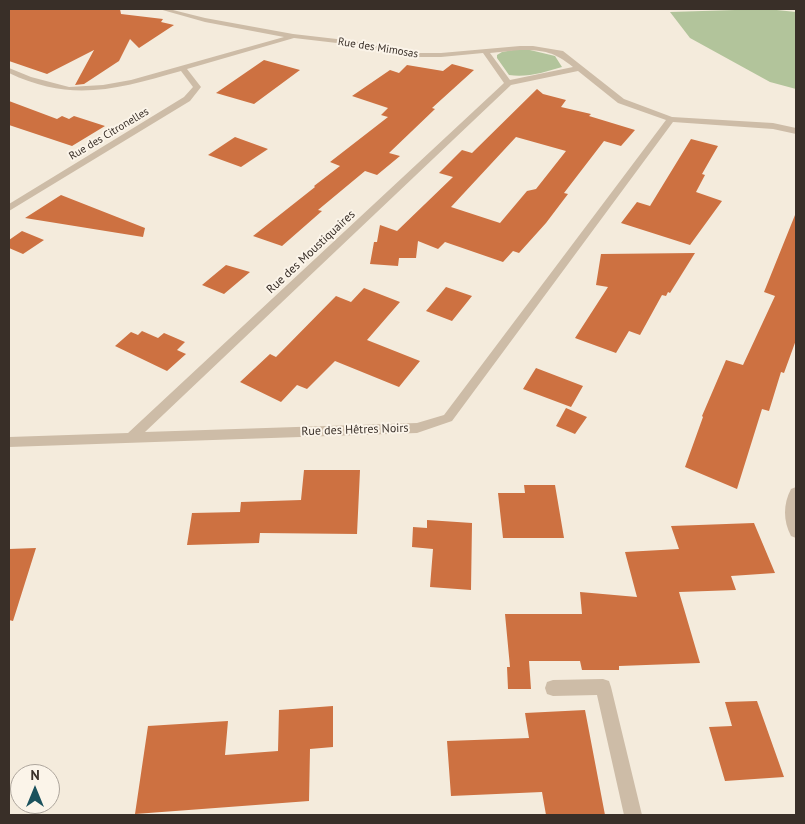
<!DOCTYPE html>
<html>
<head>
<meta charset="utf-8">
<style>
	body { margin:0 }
	#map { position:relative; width:805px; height:824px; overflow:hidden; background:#f4ebdc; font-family:"PT Sans",sans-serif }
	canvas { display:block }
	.frame { position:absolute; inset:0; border:10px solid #392f28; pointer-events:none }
	.north { position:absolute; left:10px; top:764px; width:50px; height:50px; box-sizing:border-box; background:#fbf4e9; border:1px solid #ada59c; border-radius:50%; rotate:0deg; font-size:14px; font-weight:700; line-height:20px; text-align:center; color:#392f28 }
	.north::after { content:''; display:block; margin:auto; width:18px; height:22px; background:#1b525d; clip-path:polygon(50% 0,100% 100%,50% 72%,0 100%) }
</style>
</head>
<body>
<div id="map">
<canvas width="805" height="824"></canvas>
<div class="frame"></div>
<div class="north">N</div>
</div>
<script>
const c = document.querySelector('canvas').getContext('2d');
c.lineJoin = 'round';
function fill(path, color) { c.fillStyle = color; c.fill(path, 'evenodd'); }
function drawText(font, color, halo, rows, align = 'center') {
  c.font = font + ' "PT Sans",sans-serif'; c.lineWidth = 4; c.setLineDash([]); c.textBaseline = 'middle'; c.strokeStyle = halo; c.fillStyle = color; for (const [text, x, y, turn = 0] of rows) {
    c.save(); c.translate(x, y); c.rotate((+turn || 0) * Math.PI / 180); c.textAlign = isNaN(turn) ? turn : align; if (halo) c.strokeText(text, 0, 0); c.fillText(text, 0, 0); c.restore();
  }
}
fill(new Path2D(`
	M767,9L796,12V89L770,82L690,38L670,12Z
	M513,50H530L555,56L562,67C545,72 527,78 509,75L497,58V55L502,52Z`), '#b2c49b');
fill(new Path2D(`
	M9,9H120L121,14L163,19L161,22L174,25L139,48L130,39L119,61L84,84L75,85L94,50L47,74L9,61Z
	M264,60L300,70L254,104L216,93Z
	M452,64L474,70L432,108L435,109L389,153L400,156L377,175L365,171L318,210L322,211L282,246L253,236L315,187L314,186L340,166L330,162L388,117L381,115L388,108L352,96L390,70L399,73L407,65L443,71Z
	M537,89L543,94L566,100L561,107L591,114L589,116L635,130L621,146L604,141L564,193L568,194L546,223L519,253L513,251L503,262L445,242L438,249L418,241L416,258H399L398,266L370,264L374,242H377L380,225L397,231L453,177L439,173L462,150L472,153ZM516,137L566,151L536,189L527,191L500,223L451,207Z
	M9,101L57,119L62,116L69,119L74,116L105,126L72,146L9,125Z
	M235,137L268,149L241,167L208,155Z
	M691,139L718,146L702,174L705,175L696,192L722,201L690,245L621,223L637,202L650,206Z
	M61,195L145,228L143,237L25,218Z
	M795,215L796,340L784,373L781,372L769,411L762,409L737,489L685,467L703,417L702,416L726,360L743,365L775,296L764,292Z
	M22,231L44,240L23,254L9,248V240Z
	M695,253L670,293L668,292L666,296L662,295L640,335L629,331L616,353L575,338L608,287L596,285L601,254Z
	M226,265L250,272L224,294L202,285Z
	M446,287L472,296L452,321L426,311Z
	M364,288L400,302L367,340L420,361L399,387L335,361L307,389L297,385L281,402L240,382L270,354L276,357L336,296L351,302Z
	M142,331L158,338L164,333L185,342L177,350L186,354L167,371L115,346L131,332L138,335Z
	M536,368L583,386L571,407L523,389Z
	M566,408L587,417L575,434L556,426Z
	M304,470H360L357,534L260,533L259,543L187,545L192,513L240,512L241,502L301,500Z
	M524,485H555L564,538H503L498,493H525Z
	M427,520L472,523L471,590L430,587L433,549L412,547L413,527L427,528Z
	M754,523L775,573L731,576L736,590L679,592L700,663L619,666V670H582L580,661H529L531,689H508L507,667H510L505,614H582L580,592L637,597L625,552L679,549L671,526Z
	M36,548L13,621L9,620V549Z
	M757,701L784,777L725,781L709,727L732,726L725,702Z
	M333,706V747L310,749L309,801L135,814L148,726L228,721L225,755L278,751L279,710Z
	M585,710L605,815H546L542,792L451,796L447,741L529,738L525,713Z`), '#cd7141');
fill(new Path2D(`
	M603,679L609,681L611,687L642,815H624L597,695L553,696L547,694L545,688L547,682L553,680Z`), '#cdbca7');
fill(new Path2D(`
	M159,9H169L205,18L293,34L354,41L410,53H441L520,46H533L563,51L624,99L672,117L773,123L796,128V134L773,129L673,122L452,421L417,433L9,447V437L128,433L504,83L483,53L441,57H410L354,45L294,38L187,69L201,87L190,101L9,211V204L184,97L193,87L181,71C117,89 72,103 9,73V68L31,77L69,87L103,85L131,80L284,37L205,22ZM520,50C545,50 554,52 573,67L510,80L490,53ZM578,71L618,103L666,120L444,415L417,423L145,432L511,85Z
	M796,487V538L791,536C783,521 783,504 791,489Z`), '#cdbca7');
drawText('11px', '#392f28', '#fbf4e9', [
	["Rue des Mimosas",378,48,9],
	["Rue des Citronelles",109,134,-31]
]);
drawText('12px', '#392f28', '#fbf4e9', [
	["Rue des Moustiquaires",311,252,-43],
	["Rue des Hêtres Noirs",355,430,-2]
]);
</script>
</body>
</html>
